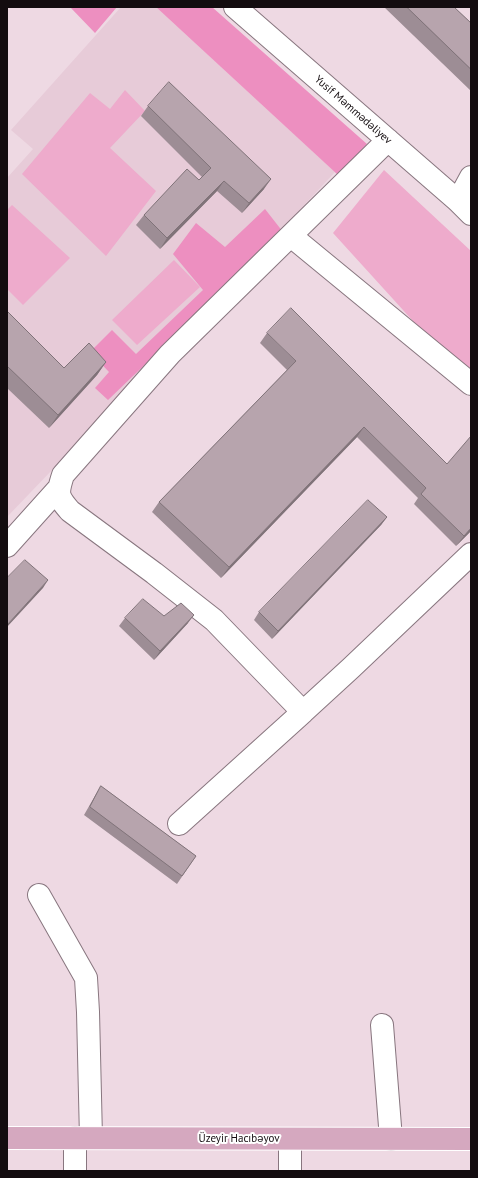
<!DOCTYPE html>
<html>
<head>
<meta charset="utf-8">
<style>
	body { margin:0 }
	#map { position:relative; width:478px; height:1178px; overflow:hidden; background:#eed9e3; font-family:"PT Sans",sans-serif }
	canvas { display:block }
	.frame { position:absolute; inset:0; border:8px solid #130c0f; pointer-events:none }
</style>
</head>
<body>
<div id="map">
<canvas width="478" height="1178"></canvas>
<div class="frame"></div>
</div>
<script>
const c = document.querySelector('canvas').getContext('2d');
c.lineJoin = 'round';
function fill(path, color) { c.fillStyle = color; c.fill(path, 'evenodd'); }
function stroke(path, color, width, dash) { c.strokeStyle = color; c.lineWidth = width; c.lineCap = dash ? 'butt' : 'round'; c.setLineDash(dash || []); c.stroke(path); }
function drawText(font, color, halo, rows, align = 'center') {
  c.font = font + ' "PT Sans",sans-serif'; c.lineWidth = 4; c.setLineDash([]); c.textBaseline = 'middle'; c.strokeStyle = halo; c.fillStyle = color; for (const [text, x, y, turn = 0] of rows) {
    c.save(); c.translate(x, y); c.rotate((+turn || 0) * Math.PI / 180); c.textAlign = isNaN(turn) ? turn : align; if (halo) c.strokeText(text, 0, 0); c.fillText(text, 0, 0); c.restore();
  }
}
fill(new Path2D(`
	M121,7H156L335,172L259,254L7,517V178L33,149L11,130Z`), '#e7cbd8');
fill(new Path2D(`
	M125,90L145,111L110,148L156,191L106,256L22,174L90,93L110,109Z
	M384,170L471,251V373L433,343L333,233Z
	M12,205L70,258L23,305L7,289V210Z
	M174,260L200,287L137,345L112,320Z`), '#eeabcc');
fill(new Path2D(`
	M70,7H117L95,33Z
	M156,7H212L367,144L338,175Z
	M265,209L283,232L108,400L95,388L109,372L90,352L112,330L136,354L203,290L173,254L196,223L225,247Z`), '#ed8fc0');
const minor = new Path2D(`
	M235,7L458,201L471,214
	M388,140L170,354L63,475C57,494 57,496 70,511L154,573L214,620L303,712L351,668L471,554
	M458,201L471,177
	M291,236L471,384
	M7,546L59,488
	M179,824L303,712
	M39,895L86,978L88,1012L91,1138
	M382,1025L391,1139
	M290,1139V1171
	M75,1171V1138`);
const major = new Path2D(`
	M7,1138L471,1139`);
stroke(minor, '#88767f', 24);
stroke(major, '#fff', 24);
stroke(minor, '#fff', 22);
stroke(major, '#d5a8bf', 22);
fill(new Path2D(`
	M384,7H454L471,23V91Z
	M148,106L264,189L242,213L217,191L160,249L136,225L144,215L199,180L202,177L141,116Z
	M7,311L64,368L106,362L97,375L49,428L7,388Z
	M267,333L471,531L456,546L414,504L418,498L357,437L221,578L152,512L159,502L287,370L260,343Z
	M387,517L381,525L272,639L254,620L259,612Z
	M164,616L188,623L154,660L119,626L125,618Z
	M101,786L196,856L177,884L84,815L96,794Z`), '#9d8d95');
fill(new Path2D(`
	M271,179L264,189L242,213L249,203Z
	M224,181L217,191L160,249L167,238Z
	M106,362L97,375L49,428L58,415Z
	M364,427L357,437L221,578L229,567Z
	M387,517L381,525L272,639L278,631Z
	M471,528V531L456,546L464,536Z
	M48,580L43,588L7,627V625Z
	M194,615L188,623L154,660L160,651Z`), '#807379');
const building = new Path2D(`
	M407,7H454L471,23V69Z
	M169,82L271,179L249,203L224,181L167,238L144,215L187,169L199,180L211,168L148,106Z
	M291,308L447,464L471,436V528L464,536L421,494L426,488L364,427L229,567L159,502L296,361L267,333Z
	M7,311L64,368L89,343L106,362L58,415L7,366Z
	M368,500L387,517L278,631L259,612Z
	M25,560L48,580L7,625V578Z
	M143,599L164,616L181,603L194,615L160,651L125,618Z
	M101,786L196,856L182,876L90,807Z`);
fill(building, '#b7a4ad');
stroke(building, '#807379', 1);
drawText('11px', '#130c0f', '#fff', [
	["Yusif Məmmədəliyev",353,110,41],
	["Üzeyir Hacıbəyov",239,1139]
]);
</script>
</body>
</html>
